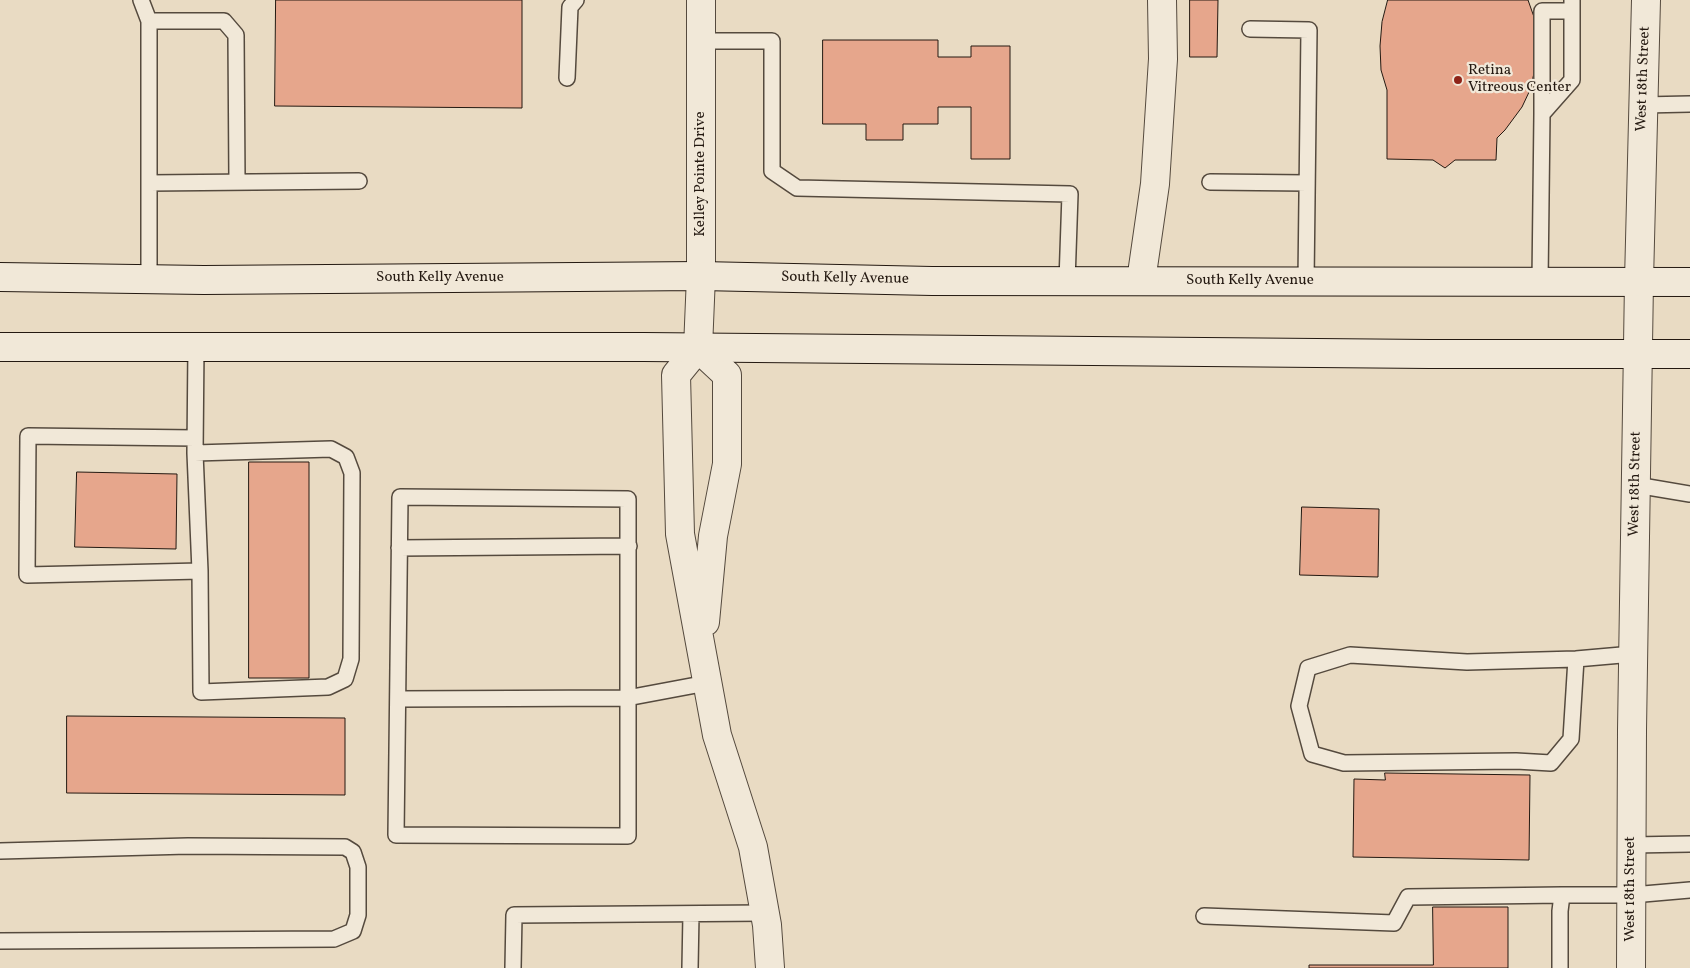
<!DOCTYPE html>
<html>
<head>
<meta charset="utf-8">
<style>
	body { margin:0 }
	canvas { display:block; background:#e9dbc3 }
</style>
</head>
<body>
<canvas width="1690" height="968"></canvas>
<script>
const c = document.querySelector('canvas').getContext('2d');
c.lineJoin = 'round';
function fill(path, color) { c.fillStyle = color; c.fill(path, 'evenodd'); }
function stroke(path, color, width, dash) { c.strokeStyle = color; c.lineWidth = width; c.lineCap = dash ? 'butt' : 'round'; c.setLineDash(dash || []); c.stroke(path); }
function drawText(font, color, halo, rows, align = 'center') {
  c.font = font + ' Vollkorn,serif'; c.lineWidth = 4.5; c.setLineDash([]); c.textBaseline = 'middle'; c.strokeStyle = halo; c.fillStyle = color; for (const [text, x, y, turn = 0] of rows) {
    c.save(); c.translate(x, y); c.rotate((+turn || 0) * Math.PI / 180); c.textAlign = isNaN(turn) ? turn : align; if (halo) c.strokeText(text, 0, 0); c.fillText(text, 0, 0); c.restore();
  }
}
const building = new Path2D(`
	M276,0H522V108L275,106Z
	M1190,0H1218L1217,57H1190Z
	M1388,0H1528L1534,17L1538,42L1535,69L1530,90L1522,107L1505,130L1497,138L1496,160H1455L1445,168L1433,160L1387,159V90L1381,70L1380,46L1382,22Z
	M823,40H938V57H971V46H1010V159H971V107H938V124H903V140H866V124H823Z
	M249,462H309V678H249Z
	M77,472L177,474L176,549L75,547Z
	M1302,507L1379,509L1378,577L1300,575Z
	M67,716L345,718V795L67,793Z
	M1385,773L1530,775L1529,860L1353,857L1354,779L1385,780Z
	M1433,907H1508V968H1309V965H1433Z`);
fill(building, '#e6a68c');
stroke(building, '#241911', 1);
const lane = new Path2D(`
	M141,0L149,21V278
	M149,21H224L236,35L237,182
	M1250,29L1309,30L1306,281
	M701,41H772V171L797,188L1070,194L1067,281
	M567,78L570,7L576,0
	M1643,105L1690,104
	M1542,114V11H1572
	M1210,182L1307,183
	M149,183L359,181
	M1540,281L1542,114L1572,80V0
	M195,438L28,436L27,575L200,571
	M195,453L331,449L346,457L352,473L351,659L345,679L328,687L201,692L200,571L195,453L196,346
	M1636,485L1690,494
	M400,497L628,499V836L396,835Z
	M399,548L629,546
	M1576,659L1571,739L1551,763L1516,761L1344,763L1312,754L1299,706L1308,668L1350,655L1467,662L1576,659L1633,654
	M398,699L627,698L707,683
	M1631,845L1690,844
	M0,851L188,846L345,847L353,852L358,867V915L353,931L334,939L0,941
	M1204,916L1394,923L1408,897L1562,895
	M513,968L514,915L765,913
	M690,968L691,914
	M1560,968V911L1562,895H1632L1690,890`);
const street = new Path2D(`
	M1141,281L1155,184L1163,59L1162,0
	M698,348L676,375L680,534L717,735L753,847L767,925L770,968
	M698,348L701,276V0
	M698,348L727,375V464L713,536L705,622
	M1631,968L1632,730L1639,281L1646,0`);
const secondary = new Path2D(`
	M0,277L204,280L701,276L932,281L1690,282
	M0,347H644L1429,354H1690`);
stroke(lane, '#554a3e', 18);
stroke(street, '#554a3e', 30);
stroke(secondary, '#241911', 30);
stroke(lane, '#f1e8d8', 15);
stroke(street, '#f1e8d8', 28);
stroke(secondary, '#f1e8d8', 28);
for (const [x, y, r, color] of [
	[1458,80,5,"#8f2418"]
]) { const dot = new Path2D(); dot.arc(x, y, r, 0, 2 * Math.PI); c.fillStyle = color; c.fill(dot); stroke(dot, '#f1e8d8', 2); }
drawText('15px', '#241911', '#f1e8d8', [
	["Retina",1468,71],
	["Vitreous Center",1468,88]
], 'left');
drawText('15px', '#241911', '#f1e8d8', [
	["West 18th Street",1644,79,-88],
	["Kelley Pointe Drive",701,174,-90],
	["South Kelly Avenue",440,278],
	["South Kelly Avenue",845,279,1],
	["South Kelly Avenue",1250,281],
	["West 18th Street",1636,484,-89],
	["West 18th Street",1631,889,-90]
]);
</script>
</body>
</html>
